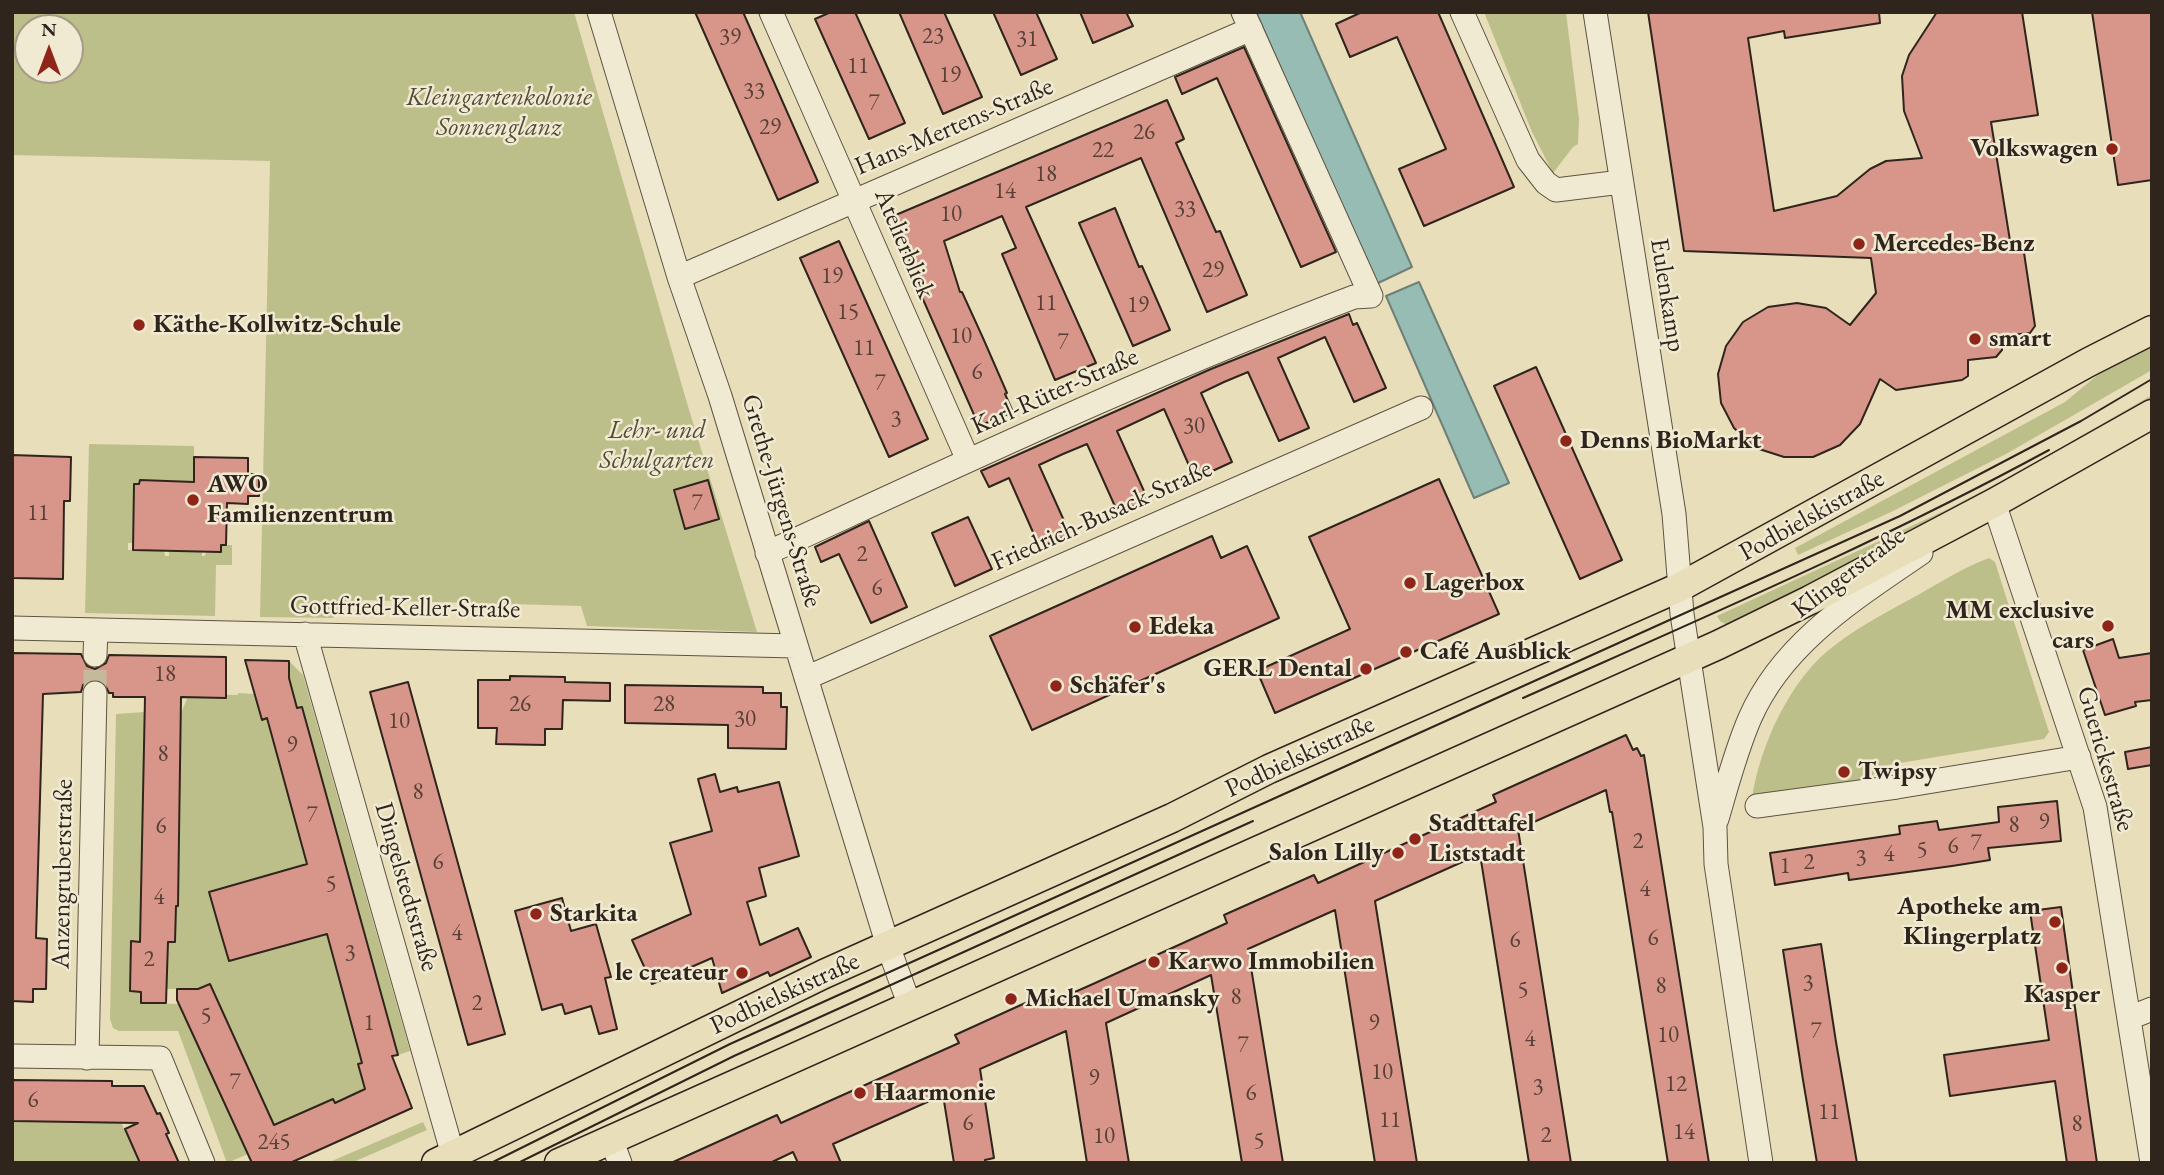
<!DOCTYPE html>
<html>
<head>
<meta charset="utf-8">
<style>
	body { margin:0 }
	#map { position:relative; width:2164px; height:1175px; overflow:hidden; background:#e9deba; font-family:"EB Garamond",serif }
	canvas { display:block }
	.frame { position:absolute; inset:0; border:14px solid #30251d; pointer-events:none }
	.north { position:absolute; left:14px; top:14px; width:70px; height:70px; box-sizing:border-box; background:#f1ead2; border:2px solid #a49b8a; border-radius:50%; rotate:0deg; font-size:19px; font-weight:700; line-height:28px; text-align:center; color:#30251d }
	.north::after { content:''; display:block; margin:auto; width:24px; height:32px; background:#8f2418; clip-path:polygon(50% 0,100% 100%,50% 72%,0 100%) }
</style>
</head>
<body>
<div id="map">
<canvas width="2164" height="1175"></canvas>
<div class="frame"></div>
<div class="north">N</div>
</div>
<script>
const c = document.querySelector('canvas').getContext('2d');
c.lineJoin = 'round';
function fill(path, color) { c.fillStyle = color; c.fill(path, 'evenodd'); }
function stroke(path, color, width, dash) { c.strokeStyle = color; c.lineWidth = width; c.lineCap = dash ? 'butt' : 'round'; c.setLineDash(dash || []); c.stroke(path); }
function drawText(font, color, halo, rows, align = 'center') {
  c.font = font + ' "EB Garamond",serif'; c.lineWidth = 5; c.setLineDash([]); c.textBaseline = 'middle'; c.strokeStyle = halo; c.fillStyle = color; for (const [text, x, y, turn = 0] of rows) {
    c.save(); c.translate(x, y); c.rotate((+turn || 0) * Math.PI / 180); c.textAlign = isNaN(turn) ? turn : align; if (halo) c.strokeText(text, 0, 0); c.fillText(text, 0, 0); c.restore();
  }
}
fill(new Path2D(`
	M12,12H574L687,403L757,632L587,626L581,606L363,600L359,606H342L333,618L260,617L270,161L12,155ZM28,28H70V70H28Z
	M1484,12H1566L1579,119L1578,144L1573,147L1553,173L1532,132Z
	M2152,344V370L2006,454L1891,512L1798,555L1795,548L2065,402L2106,368Z
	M2152,395V401L1904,540L1727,625L1720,621L1717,616L1946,510L2017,473Z
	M89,444L194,446V482L140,481L133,543H128V550L164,551L165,556H169V551L202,552V556H205L206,552H221V545H232V565H216L215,616L85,613Z
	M1989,558L1995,562L2049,732L2044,739L1888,765L1867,779L1752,798C1760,745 1791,677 1835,645C1860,626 1890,610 1918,595C1941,582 1964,567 1989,558Z
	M289,661L303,675L410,1051L398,1055L297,708L289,678Z
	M238,693L255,694L262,719L267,718L362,1063L358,1065L366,1090L335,1103L333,1099L276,1129L211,985L198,989H165L166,942H175L176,906L178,905L181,713L189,694L238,695Z
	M145,712L140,942H131L130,991L141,992L142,1003L179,1004L248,1154L227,1163L178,1031H119L113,1028L110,1019L116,714Z
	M120,1120L140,1163H12V1121Z
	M423,1122L427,1130L351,1163H327Z`), '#bdbf8b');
const water = new Path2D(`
	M1256,12H1300L1412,267L1376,284Z
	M1419,282L1509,483L1474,498L1386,296Z`);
fill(water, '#97bcb3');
stroke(water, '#6e8077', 2);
const building = new Path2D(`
	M695,12H743L818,182L778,200Z
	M831,12H855L905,123L869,139L815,19Z
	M899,12H944L982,97L943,114Z
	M993,12H1036L1057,59L1021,75Z
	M1080,12H1126L1133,26L1093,43Z
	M1362,12H1438L1514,187L1424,226L1399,169L1446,149L1397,37L1350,57L1336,24Z
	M1648,12H1879L1880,23L1785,38L1784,31L1748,38L1774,211L1837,196L1870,169L1886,161L1922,158L1904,111L1902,76L1909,55L1937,12H2022L2038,115L1991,122L2011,247L2023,246L2035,326L2030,333L2002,336V350L1996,357L1968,360V376L1962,380L1896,390L1880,379L1860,424L1840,445L1813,457H1784L1756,448L1734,428L1721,403L1718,374L1726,346L1743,322L1768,307L1797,303L1826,308L1850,325L1876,293L1871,258L1684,251Z
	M2092,12H2152V180L2118,185Z
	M1244,47L1336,252L1301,267L1217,78L1182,94L1175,77Z
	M1167,100L1184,139L1176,143L1216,232L1220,231L1247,295L1207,312L1141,158L1026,207L1096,363L1055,380L1002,254L1016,248L1002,216L944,241L960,292H962L983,338L1007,393L1005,394L1013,412L979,426L918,288L921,287L891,217Z
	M1115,208L1139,267L1142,266L1170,330L1133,346L1079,223Z
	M839,241L928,439L889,457L800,258Z
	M1349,314L1353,325L1357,323L1386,388L1354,402L1325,337L1278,358L1309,428L1279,441L1248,372L1224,382L1201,393L1232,462L1195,479L1164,409L1147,417L1117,431L1148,500L1118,513L1087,444L1063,454L1039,465L1070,534L1040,548L1009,478L989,487L981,471L1211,369Z
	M1536,367L1622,560L1580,579L1494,386Z
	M12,455L71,457L70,501H64L63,579L12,578Z
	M194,457L248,458V474H259V496H248V504L227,503L226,545H221V552L133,550L134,484H139L140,480L194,482Z
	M1439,479L1499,614L1275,713L1257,671L1350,629L1309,537Z
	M708,480L719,519L685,529L674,490Z
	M968,517L992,569L955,586L932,533Z
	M869,521L907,607L871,623L839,554L821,562L815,547Z
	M1212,536L1221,558L1247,546L1279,618L1032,730L990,636Z
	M2113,639L2119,658L2152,653V700L2135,702L2136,706L2105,715L2083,650Z
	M12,653L81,654L87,666L95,669L106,663L109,655L226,657V698L181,697L178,906H176L175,942H168L166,1003H141V992L130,991L131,941L140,942L145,697H113V693H109L103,681L95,679L83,685L81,692L43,694L36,938L47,939L46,989H33V1002L12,1001Z
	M245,660L289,661V678L297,708L302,707L398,1055L392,1056L412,1108L290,1163H252L177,1000V989H198L210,984L274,1125L333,1099L335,1103L365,1089L358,1064L362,1063L327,934L229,961L219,927L209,892L307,864L267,718L262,720Z
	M510,676L565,677V682L610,683V701L563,700L562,729H545V745L496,744L497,728H478V680H510Z
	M408,682L505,1034L468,1045L370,692Z
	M625,685L763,687V693H781V707H787L786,749L728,748V725L625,723Z
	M1626,735L1633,750L1637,748L1641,756L1644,755L1709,1163H1668L1612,812H1610L1606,790L1518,829L1571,1163H1529L1480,854L1375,901L1417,1163H1375L1335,910L1248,949L1283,1163H1242L1211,975L1106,1023L1129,1163H1087L1066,1031L980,1069L994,1158L985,1160V1163H954L943,1095L833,1144L841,1163H798L793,1152L770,1163H671L777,1115L781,1123L825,1103L959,1043L955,1035L1045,994L1050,1003L1093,984L1227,923L1224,915L1314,875L1318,883L1362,863L1496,802L1493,795Z
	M2152,747V765L2128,769L2125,752Z
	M715,774L720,792L737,787L738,792L779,782L799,856L759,868L766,896L747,902L760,945L798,928L811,957L770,976L768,972L722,993L712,958L652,984L632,940L691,914L670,843L712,831L698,779Z
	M2057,801L2061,841L1988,848L1990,860L1952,866L1849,880L1848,873L1775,885L1770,853L1900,834L1899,826L1937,821L1939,830L1999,822L1998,807Z
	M562,898L571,931L596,924L611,977L605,978L617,1029L599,1034L591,1006L565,1014L562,1004L542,1010L515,911Z
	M2061,907L2088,1101L2097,1163H2067L2055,1081L1950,1096L1944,1055L2049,1040L2030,911Z
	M1821,944L1836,1042L1857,1163H1817L1803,1080L1783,950Z
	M12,1080L112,1081V1086H144L157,1114L160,1113L169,1133L166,1134L179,1163H140L125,1129L138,1123L12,1121Z`);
fill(building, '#d79689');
stroke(building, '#30251d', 2);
stroke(new Path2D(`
	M95,693V655`), '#c4b99b', 23, [23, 11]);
const minor = new Path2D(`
	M599,12L679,277L720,396L888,946L910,1006
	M771,12L968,460
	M1462,12L1528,160L1546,183L1556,190L1621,182
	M1595,12L1674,514L1682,614L1715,827L1716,864L1761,1163
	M679,277L1251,29
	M1981,512L1994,503L2095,807L2152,1163
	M767,553C961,464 1155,372 1354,297L1371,296L1243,12
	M12,628L796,646
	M305,634L453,1155
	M95,655L96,630
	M806,678L1421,408
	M1757,806L1897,787L2079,757
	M1717,819C1727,785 1736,750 1750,718C1783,642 1856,598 1921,553
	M2129,1018L2152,1009
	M12,1056L160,1058L203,1163
	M87,1058L95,693
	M611,1139L620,1163`);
const major = new Path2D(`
	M436,1163L824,974L1172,818L1269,769L1680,587L2089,362L2152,330
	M559,1163L1718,645L1810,600L1994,503L2152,414`);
stroke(minor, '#5e5344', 25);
stroke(major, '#30251d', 31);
stroke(minor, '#f1ead2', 23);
stroke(major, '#e9deba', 28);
stroke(new Path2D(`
	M1523,698C1700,619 1878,543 2049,450
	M491,1163L730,1044L1900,516L2081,421L2152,379
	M518,1163L734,1056L1253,821`), '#30251d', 2);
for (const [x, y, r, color] of [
	[2112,149,7,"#8f2418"],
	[1859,244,7,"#8f2418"],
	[139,325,7,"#8f2418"],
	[1975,339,7,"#8f2418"],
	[1566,441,7,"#8f2418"],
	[193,500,7,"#8f2418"],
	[1410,583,7,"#8f2418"],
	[2108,626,7,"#8f2418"],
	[1135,627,7,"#8f2418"],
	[1406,652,7,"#8f2418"],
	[1366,669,7,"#8f2418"],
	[1056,686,7,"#8f2418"],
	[1844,772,7,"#8f2418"],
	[1415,839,7,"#8f2418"],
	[1398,853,7,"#8f2418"],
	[536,914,7,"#8f2418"],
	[2055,922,7,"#8f2418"],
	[1154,962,7,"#8f2418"],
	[2062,968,7,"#8f2418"],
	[742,973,7,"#8f2418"],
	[1011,999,7,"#8f2418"],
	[860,1093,7,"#8f2418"]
]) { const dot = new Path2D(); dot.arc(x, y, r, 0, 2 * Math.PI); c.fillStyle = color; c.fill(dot); stroke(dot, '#f1ead2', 2.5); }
drawText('23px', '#5a4138', null, [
	["23",933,37],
	["39",730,38],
	["31",1027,40],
	["11",858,67],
	["19",950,76],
	["33",754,92],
	["7",874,104],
	["29",770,128],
	["26",1144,133],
	["22",1103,151],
	["18",1046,175],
	["14",1005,192],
	["33",1185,210],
	["10",951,215],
	["29",1213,271],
	["19",832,277],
	["11",1046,304],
	["19",1138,306],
	["15",848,313],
	["10",961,337],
	["7",1063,343],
	["11",864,349],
	["6",977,373],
	["7",880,384],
	["3",896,420],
	["30",1194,427],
	["7",697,504],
	["11",38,514],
	["2",862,555],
	["6",877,589],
	["18",165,675],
	["26",520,705],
	["28",664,705],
	["30",745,720],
	["10",399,722],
	["9",292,746],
	["8",163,755],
	["8",418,793],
	["7",312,816],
	["9",2044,823],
	["8",2014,826],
	["6",161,827],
	["2",1638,842],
	["7",1976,844],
	["6",1953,847],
	["5",1922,851],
	["4",1889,855],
	["3",1861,859],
	["6",438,863],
	["2",1809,863],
	["1",1785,867],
	["5",331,885],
	["4",1645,890],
	["4",159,898],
	["4",457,934],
	["6",1653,939],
	["6",1515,941],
	["3",350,954],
	["2",149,960],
	["3",1808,984],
	["8",1661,987],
	["5",1523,991],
	["8",1236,998],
	["2",477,1004],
	["5",206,1017],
	["1",369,1024],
	["9",1374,1024],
	["7",1816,1032],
	["10",1668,1036],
	["4",1530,1040],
	["7",1243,1046],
	["10",1382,1073],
	["9",1094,1079],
	["7",235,1083],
	["12",1676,1085],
	["3",1538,1088],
	["6",1251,1094],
	["6",33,1101],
	["11",1829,1113],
	["11",1390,1121],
	["6",968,1124],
	["8",2077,1125],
	["14",1684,1133],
	["2",1546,1136],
	["10",1104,1137],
	["5",1259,1142],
	["245",274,1143]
]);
drawText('italic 26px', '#534c38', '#f1ead2', [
	["Kleingartenkolonie",499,98],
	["Sonnenglanz",499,128],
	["Lehr- und",657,431],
	["Schulgarten",657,461]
]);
drawText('26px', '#30251d', '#f1ead2', [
	["Hans-Mertens-Straße",954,127,-23],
	["Atelierblick",904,244,67],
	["Eulenkamp",1667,295,81],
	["Karl-Rüter-Straße",1055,392,-24],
	["Grethe-Jürgens-Straße",781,501,73],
	["Friedrich-Busack-Straße",1102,516,-24],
	["Podbielskistraße",1812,516,-29],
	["Klingerstraße",1849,573,-37],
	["Gottfried-Keller-Straße",405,608,1],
	["Podbielskistraße",1300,757,-25],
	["Guerickestraße",2105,759,74],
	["Anzengruberstraße",63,874,-89],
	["Dingelstedtstraße",406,887,74],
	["Podbielskistraße",785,994,-25]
]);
drawText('bold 26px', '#30251d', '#f1ead2', [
	["Volkswagen",2098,149,"right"],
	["Mercedes-Benz",1873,244],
	["Käthe-Kollwitz-Schule",153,325],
	["smart",1989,339],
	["Denns BioMarkt",1580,441],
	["AWO",207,485],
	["Familienzentrum",207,515],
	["Lagerbox",1424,583],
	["MM exclusive",2094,611,"right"],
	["cars",2094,641,"right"],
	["Edeka",1149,627],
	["Café Ausblick",1420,652],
	["GERL Dental",1352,669,"right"],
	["Schäfer's",1070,686],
	["Twipsy",1858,772],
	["Stadttafel",1429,824],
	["Liststadt",1429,854],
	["Salon Lilly",1384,853,"right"],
	["Apotheke am",2041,907,"right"],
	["Klingerplatz",2041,937,"right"],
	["Starkita",550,914],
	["Karwo Immobilien",1168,962],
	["le createur",728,973,"right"],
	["Kasper",2062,995,"center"],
	["Michael Umansky",1025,999],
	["Haarmonie",874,1093]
], 'left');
</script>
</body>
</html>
